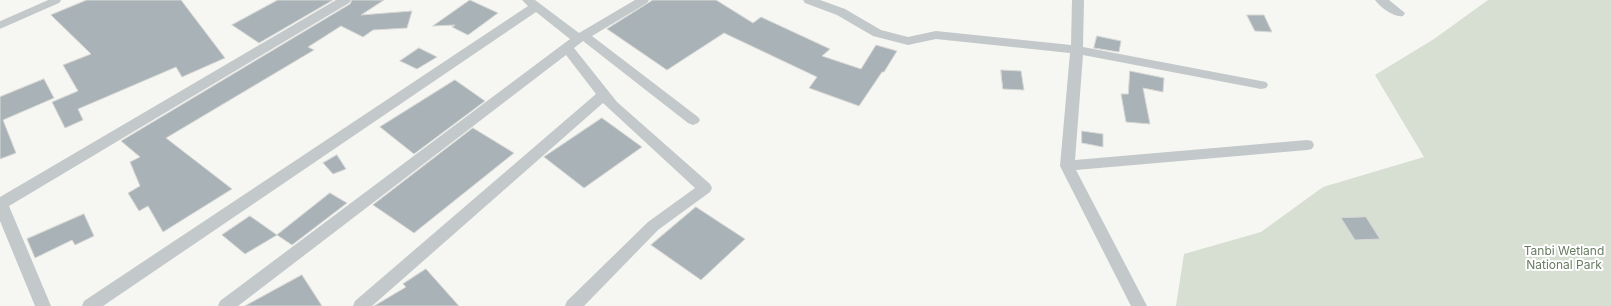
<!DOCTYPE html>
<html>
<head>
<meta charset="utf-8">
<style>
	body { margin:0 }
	canvas { display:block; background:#f6f6f2 }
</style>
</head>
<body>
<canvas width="1611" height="306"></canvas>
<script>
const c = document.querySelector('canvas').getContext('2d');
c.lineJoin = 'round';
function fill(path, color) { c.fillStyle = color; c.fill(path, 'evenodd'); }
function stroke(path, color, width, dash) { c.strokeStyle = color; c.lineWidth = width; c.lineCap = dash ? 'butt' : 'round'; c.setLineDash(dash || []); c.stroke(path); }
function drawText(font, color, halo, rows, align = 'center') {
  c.font = font + ' Inter,sans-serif'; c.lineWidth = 4; c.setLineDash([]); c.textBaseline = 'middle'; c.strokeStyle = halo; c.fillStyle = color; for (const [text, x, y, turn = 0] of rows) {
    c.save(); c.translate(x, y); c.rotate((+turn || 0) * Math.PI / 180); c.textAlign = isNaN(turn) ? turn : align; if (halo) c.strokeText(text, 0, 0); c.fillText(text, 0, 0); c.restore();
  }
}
fill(new Path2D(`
	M1488,0H1611V306H1176L1184,254L1261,232L1323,187L1424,157L1375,75L1434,39Z`), '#d7ded2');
const building = new Path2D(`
	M87,0H181L225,58L182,77L176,67L78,109L83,120L65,128L52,102L78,91L63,65L91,54L51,15Z
	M278,0H333L259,43L232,25Z
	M352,0H384L361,15L412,11L407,28L373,30L363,37L341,26L308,47L314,50L166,138L232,189L163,232L148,206L139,211L128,193L140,186L130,162L140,157L121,141L350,4Z
	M470,0L498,13L468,35L452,27L455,25L433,26Z
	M653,0H716L753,23L761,17L830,49L822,56L861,69L876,45L897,51L884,72H882L859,106L809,88L817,77L724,33L667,70L607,29Z
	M1247,15H1264L1272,32L1255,31Z
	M1097,36L1121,41L1119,52L1094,48Z
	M419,48L437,57L417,69L400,61Z
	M1001,70L1021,71L1024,90L1003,89Z
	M1130,71L1164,78L1163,92L1143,88L1150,124L1126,122L1121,94H1128Z
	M44,79L54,98L3,120L16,153L0,159V97Z
	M455,80L485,101L414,154L380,127Z
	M602,118L642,147L584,188L544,157Z
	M473,128L514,153L414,233L373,205Z
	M1082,131L1103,134V147L1082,143Z
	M337,155L346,169L333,174L323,163Z
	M330,193L347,203L292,245L277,235Z
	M696,207L745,239L701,280L651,245Z
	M84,214L94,236L75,245L72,240L35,258L27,239Z
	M250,216L277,235L245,254L222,235Z
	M1366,217L1380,239L1355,240L1341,218Z
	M426,269L459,306H374L406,287L403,284Z
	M302,275L322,306H245Z`);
fill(building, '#a9b3b7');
stroke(building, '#d7d7d4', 1);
stroke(new Path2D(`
	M0,25L57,0`), '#c3c8ca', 7);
fill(new Path2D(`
	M336,0H351L349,3L9,206L51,306H35L0,221V197Z
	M522,0H535L579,33L635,0H649L647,3L592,36L698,117L700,120L698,123L693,125L688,123L583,41L574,48L617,102L710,184L712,188L710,192L658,230L584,306H565L567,301L648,222L695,188L603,103L372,306H353L355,301L596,94L566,55L238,306H218L220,301L570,39L536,12L103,306H82L84,301L528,6Z
	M803,0H820L845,9L881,30L908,37L936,31L1071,45L1072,0H1084L1083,47L1261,81L1266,82L1268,85L1266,88L1261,89L1083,55L1075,160L1307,140L1312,141L1314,145L1312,149L1307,150L1076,170L1147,306H1131L1060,166L1070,53L936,39L908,45L873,36L837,15L805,3Z
	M1375,0H1389L1405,13L1403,16C1394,18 1380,7 1375,0Z`), '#c3c8ca');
drawText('12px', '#697c62', '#fff', [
	["Tanbi Wetland",1564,251],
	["National Park",1564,265]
]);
</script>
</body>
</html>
